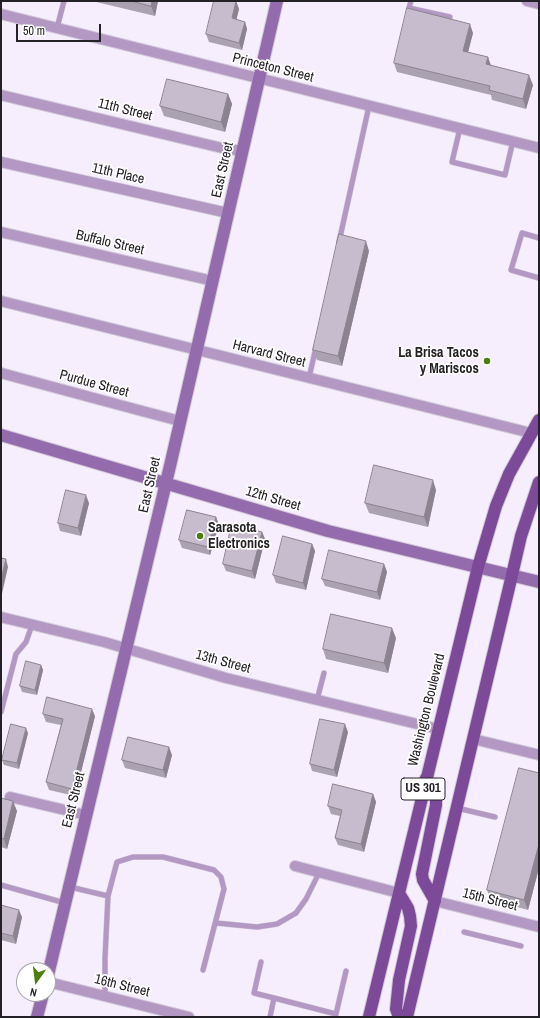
<!DOCTYPE html>
<html>
<head>
<meta charset="utf-8">
<style>
	body { margin:0 }
	#map { position:relative; width:540px; height:1018px; overflow:hidden; background:#f7eefd; font-family:"Archivo Narrow",sans-serif }
	canvas { display:block }
	.frame { position:absolute; inset:0; border:2px solid #252128; pointer-events:none }
	.north { position:absolute; left:16px; top:962px; width:40px; height:40px; box-sizing:border-box; background:#fff; border:1px solid #a8a6a9; border-radius:50%; rotate:194deg; font-size:11px; font-weight:700; line-height:16px; text-align:center; color:#252128 }
	.north::after { content:''; display:block; margin:auto; width:14px; height:18px; background:#4c7e0e; clip-path:polygon(50% 0,100% 100%,50% 72%,0 100%) }
	.scale { position:absolute; left:16px; top:24px; width:85px; height:18px; box-sizing:border-box; border:2px solid #252128; border-top:0; padding-left:5px; font-size:12px; line-height:14px; white-space:nowrap; color:#252128; -webkit-text-stroke:3px #fff; paint-order:stroke }
</style>
</head>
<body>
<div id="map">
<canvas width="540" height="1018"></canvas>
<div class="frame"></div>
<div class="north">N</div>
<div class="scale">50 m</div>
</div>
<script>
const c = document.querySelector('canvas').getContext('2d');
c.lineJoin = 'round';
function stroke(path, color, width, dash) { c.strokeStyle = color; c.lineWidth = width; c.lineCap = dash ? 'butt' : 'round'; c.setLineDash(dash || []); c.stroke(path); }
function fill(path, color) { c.fillStyle = color; c.fill(path, 'evenodd'); }
function drawText(font, color, halo, rows, align = 'center') {
  c.font = font + ' "Archivo Narrow",sans-serif'; c.lineWidth = 3.5; c.setLineDash([]); c.textBaseline = 'middle'; c.strokeStyle = halo; c.fillStyle = color; for (const [text, x, y, turn = 0] of rows) {
    c.save(); c.translate(x, y); c.rotate((+turn || 0) * Math.PI / 180); c.textAlign = isNaN(turn) ? turn : align; if (halo) c.strokeText(text, 0, 0); c.fillText(text, 0, 0); c.restore();
  }
}
const lane = new Path2D(`
	M411,1L409,8L450,17
	M57,28L64,1
	M460,128L452,162L505,175L513,141
	M539,238L522,233L511,270L539,278
	M339,242L369,106
	M309,378L316,347
	M317,700L324,673
	M1,712L16,654L26,642L32,625
	M457,808L495,817
	M1,885L65,903
	M70,887L108,896L117,862L133,857H163L214,870L221,877L224,889L203,970
	M216,923L257,927L277,924L296,913L306,899L319,873
	M464,932L521,946
	M261,962L254,993L274,998
	M105,996V958L108,896
	M336,1014L346,971
	M270,1017L274,998L336,1014L335,1017`);
const street = new Path2D(`
	M527,1L539,4
	M1,14L539,148
	M1,95L222,148L243,151
	M1,162L228,213
	M1,232L213,281
	M1,301L531,433
	M1,373L142,411L180,421
	M1,617L104,642L226,678L438,729
	M473,739L539,755
	M10,797L86,815
	M295,866L399,893
	M435,901L539,927
	M48,982L189,1017`);
const secondary = new Path2D(`
	M1,435L328,531L539,582
	M48,975L170,466L277,1
	M37,1017L43,994`);
const primary = new Path2D(`
	M426,778L436,797V805L422,874L423,880L435,901
	M399,893L408,908L410,916L411,926L399,980L396,1009L399,1017
	M369,1017L478,567L496,506L509,474L539,420
	M407,1017L512,575L521,536L539,482`);
stroke(lane, '#d1c9d7', 6);
stroke(street, '#d1c9d7', 12);
stroke(secondary, '#d1c9d7', 14);
stroke(primary, '#d1c9d7', 14);
stroke(lane, '#b398c4', 5);
stroke(street, '#b398c4', 10);
stroke(secondary, '#946bac', 12);
stroke(primary, '#7d4a9a', 12);
fill(new Path2D(`
	M92,1H158L155,16Z
	M236,1L239,9L236,20L245,22L247,29L242,50L209,42L206,34Z
	M473,33L468,52L488,57L491,65L533,85L526,109L492,100L491,95L397,72L394,63Z
	M228,94L232,104L225,132L164,116L160,106Z
	M369,251L342,366L317,360L313,350Z
	M436,490L428,527L369,513L365,503Z
	M89,503L81,536L60,531L58,523Z
	M216,517L219,525L210,555L182,548L179,540Z
	M262,532L265,539L255,579L226,571L223,564Z
	M312,544L315,551L306,590L276,583L273,575Z
	M384,564L387,572L380,600L325,586L322,579Z
	M396,638L388,673L326,659L323,649Z
	M41,665L43,670L37,695L22,692L20,686Z
	M43,714L95,716L75,796L49,790L46,782L61,725L46,722Z
	M348,732L337,777L312,771L310,764Z
	M28,733L19,769L4,765L2,760Z
	M172,755L166,778L125,768L122,760Z
	M539,773V868L528,910L491,900L487,890Z
	M373,794L376,802L364,852L338,845L335,838L340,816L331,814L328,806Z
	M1,798L17,811L7,849L1,847Z
	M1,905L22,917L16,944L1,940Z`), '#aba2b1');
fill(new Path2D(`
	M152,1H158L155,16L151,6Z
	M236,1L239,9L235,26L232,18Z
	M245,22L247,29L242,50L239,43Z
	M470,24L473,33L466,60L463,51Z
	M488,57L491,67L486,64Z
	M529,75L533,85L526,109L523,99Z
	M228,94L232,104L225,132L221,122Z
	M366,241L369,251L342,366L338,356Z
	M433,480L436,490L428,527L424,517Z
	M86,495L89,503L81,536L78,528Z
	M216,517L219,525L210,555L208,547Z
	M262,532L265,539L255,579L252,571Z
	M312,544L315,551L306,590L303,583Z
	M6,559L8,567L1,598V579Z
	M384,564L387,572L380,600L377,592Z
	M392,628L396,638L388,673L384,663Z
	M41,665L43,670L37,695L35,690Z
	M92,709L95,716L75,796L72,789Z
	M345,724L348,732L337,777L334,770Z
	M26,728L28,733L19,769L17,763Z
	M169,747L172,755L166,778L163,770Z
	M373,794L376,802L364,852L361,844Z
	M13,801L17,811L7,849L4,839Z
	M539,844V868L528,910L524,900Z
	M19,910L22,917L16,944L13,936Z`), '#8b8490');
const building = new Path2D(`
	M132,1H152L151,6Z
	M214,1H236L232,18L245,22L239,43L206,34Z
	M407,8L470,24L463,51L488,57L486,64L529,75L523,99L489,90L490,86L394,63Z
	M167,79L228,94L221,122L160,106Z
	M339,234L366,241L338,356L313,350Z
	M374,465L433,480L424,517L365,503Z
	M66,490L86,495L78,528L58,523Z
	M187,510L216,517L208,547L179,540Z
	M232,524L262,532L252,571L223,564Z
	M283,536L312,544L303,583L273,575Z
	M329,550L384,564L377,592L322,579Z
	M1,558L6,559L1,579Z
	M331,614L392,628L384,663L323,649Z
	M26,661L41,665L35,690L20,686Z
	M47,697L92,709L72,789L46,782L63,719L43,714Z
	M320,719L345,724L334,770L310,764Z
	M11,724L26,728L17,763L2,760Z
	M128,737L169,747L163,770L122,760Z
	M519,768L539,773V844L524,900L487,890Z
	M333,784L373,794L361,844L335,838L342,810L328,806Z
	M1,798L13,801L4,839L1,838Z
	M1,905L19,910L13,936L1,933Z`);
fill(building, '#c7bcce');
stroke(building, '#8b8490', 1);
for (const [x, y, r, color] of [
	[487,361,4,"#4c7e0e"],
	[200,536,4,"#4c7e0e"]
]) { const dot = new Path2D(); dot.arc(x, y, r, 0, 2 * Math.PI); c.fillStyle = color; c.fill(dot); stroke(dot, '#fff', 1.5); }
for (const [x, y, w] of [
	[423,789,44]
]) { const box = new Path2D(); box.roundRect(x - w / 2, y - 11, w, 22, 3); c.fillStyle = '#fff'; c.fill(box); stroke(box, '#252128', 1); }
drawText('bold 13px', '#252128', null, [
	["US 301",423,789]
]);
drawText('14px', '#252128', '#fff', [
	["Princeton Street",273,68,14],
	["11th Street",125,110,14],
	["East Street",223,170,-77],
	["11th Place",118,174,13],
	["Buffalo Street",110,243,13],
	["Harvard Street",269,354,14],
	["Purdue Street",94,384,15],
	["East Street",150,485,-77],
	["12th Street",273,499,16],
	["13th Street",223,662,15],
	["Washington Boulevard",427,710,-76],
	["East Street",74,800,-76],
	["15th Street",490,900,14],
	["16th Street",122,986,14]
]);
drawText('bold 14px', '#252128', '#fff', [
	["La Brisa Tacos",479,353],
	["y Mariscos",479,369],
	["Sarasota",208,528,"left"],
	["Electronics",208,544,"left"]
], 'right');
</script>
</body>
</html>
